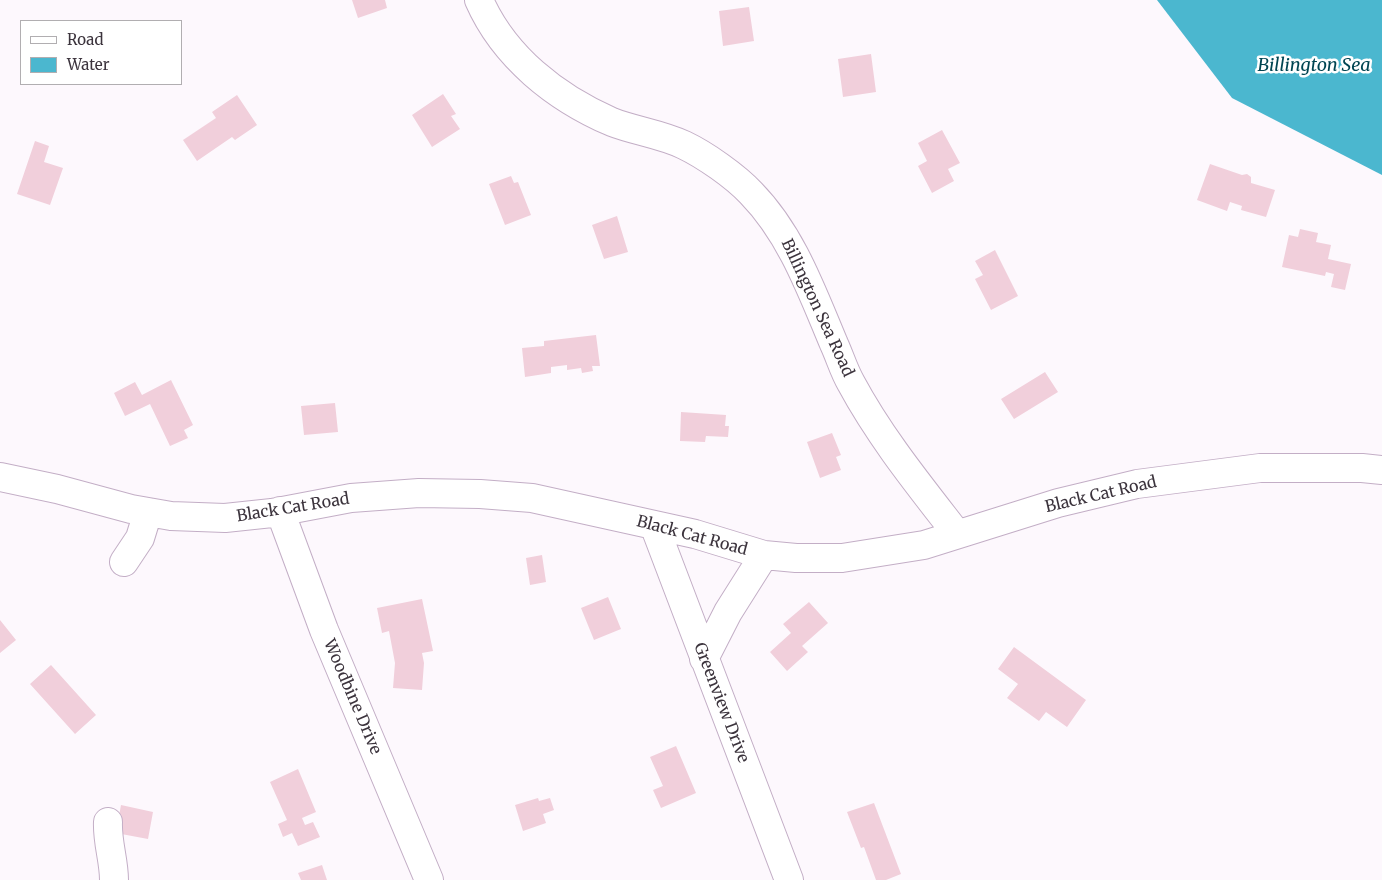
<!DOCTYPE html>
<html>
<head>
<meta charset="utf-8">
<style>
	body { margin:0 }
	#map { position:relative; width:1382px; height:880px; overflow:hidden; background:#fdf8fd; font-family:Merriweather,serif }
	canvas { display:block }
	.legend { position:absolute; left:20px; top:20px; width:162px; height:65px; box-sizing:border-box; background:#fff; border:1px solid #b1aeb1; margin:0; padding:6px 9px; list-style:none; font-size:15px; color:#3c343d }
	.legend li { display:flex; align-items:center; gap:10px; height:25px }
	.legend b { width:25px; border:1px solid #b1aeb1 }
</style>
</head>
<body>
<div id="map">
<canvas width="1382" height="880"></canvas>
<ul class="legend">
<li><b style="height:6px;background:#fff"></b>Road</li>
<li><b style="height:14px;background:#4bb7cf"></b>Water</li>
</ul>
</div>
<script>
const c = document.querySelector('canvas').getContext('2d');
c.lineJoin = 'round';
function fill(path, color) { c.fillStyle = color; c.fill(path, 'evenodd'); }
function stroke(path, color, width, dash) { c.strokeStyle = color; c.lineWidth = width; c.lineCap = dash ? 'butt' : 'round'; c.setLineDash(dash || []); c.stroke(path); }
function drawText(font, color, halo, rows, align = 'center') {
  c.font = font + ' Merriweather,serif'; c.lineWidth = 5; c.setLineDash([]); c.textBaseline = 'middle'; c.strokeStyle = halo; c.fillStyle = color; for (const [text, x, y, turn = 0] of rows) {
    c.save(); c.translate(x, y); c.rotate((+turn || 0) * Math.PI / 180); c.textAlign = isNaN(turn) ? turn : align; if (halo) c.strokeText(text, 0, 0); c.fillText(text, 0, 0); c.restore();
  }
}
fill(new Path2D(`
	M1157,0H1382V175L1232,98Z`), '#4bb7cf');
fill(new Path2D(`
	M352,0H385L387,8L358,18Z
	M749,7L754,41L723,46L719,11Z
	M871,54L876,92L843,97L838,59Z
	M443,94L456,114L451,116L460,129L432,147L412,115Z
	M237,95L257,125L235,140L232,137L197,161L183,140L216,118L212,112Z
	M942,130L960,163L948,169L954,181L932,193L918,166L927,161L918,143Z
	M35,141L49,146L44,162L63,168L50,205L17,194Z
	M1210,164L1242,175L1247,174L1251,177V183L1275,190L1266,217L1241,210L1242,206L1230,202L1227,211L1197,200Z
	M511,176L514,183L518,182L531,215L505,225L489,184Z
	M617,216L628,252L604,259L592,225Z
	M1300,229L1318,233L1316,242L1331,245L1328,259L1351,264L1345,290L1331,287L1334,274L1326,272L1325,276L1282,267L1289,235L1298,237Z
	M995,250L1018,296L991,310L975,279L983,275L975,261Z
	M596,335L600,366H592L593,371L582,373L581,368L567,370V365L551,367V373L525,377L522,348L544,346V341Z
	M1045,372L1058,392L1014,419L1001,399Z
	M171,380L193,425L184,430L188,438L170,446L150,404L125,416L114,393L135,382L142,395Z
	M335,403L338,432L304,435L301,406Z
	M681,412L726,415L725,426H729L728,437L706,436L705,442L680,441Z
	M832,433L841,455L836,457L841,470L820,478L807,442Z
	M542,555L546,582L530,585L526,558Z
	M608,597L621,629L594,640L581,608Z
	M422,599L433,651L422,653L424,663L422,690L393,688L395,663L389,631L382,633L377,608Z
	M809,602L828,623L802,646L808,652L787,671L770,652L791,633L783,624Z
	M0,620L16,640L0,653Z
	M1014,647L1086,700L1067,727L1046,712L1039,721L1007,698L1018,684L998,669Z
	M51,665L96,715L75,734L30,684Z
	M676,746L696,793L661,808L653,790L663,786L650,757Z
	M298,769L316,812L302,818L305,825L313,822L320,837L298,846L292,833L283,837L278,824L287,820L270,782Z
	M538,798L539,801L550,798L554,810L543,814L546,823L523,831L515,805Z
	M874,803L901,874L886,880H876L864,847L861,848L847,812Z
	M121,805L153,812L148,839L116,833Z
	M322,865L327,880H301L298,873Z`), '#f1cfdb');
const minor = new Path2D(`
	M479,0C504,57 556,98 612,122C635,131 661,134 684,145C705,155 735,176 751,193C792,235 812,292 834,344C840,357 844,371 851,383C880,437 919,485 957,534
	M0,477L57,489L131,509L171,516L225,518L272,513L351,498L419,493L480,494L532,498L695,534L764,555L796,558H842L924,545L1058,503L1137,484L1260,468H1362L1382,470
	M280,511L324,630L429,880
	M654,525L789,880
	M124,562L140,538L148,512
	M704,659L728,612L764,555
	M108,822C107,842 114,860 114,880`);
stroke(minor, '#c3aec6', 30);
stroke(minor, '#fff', 28);
drawText('16px', '#3c343d', '#fff', [
	["Billington Sea Road",817,308,65],
	["Black Cat Road",1101,495,-13],
	["Black Cat Road",293,508,-9],
	["Black Cat Road",692,536,15],
	["Woodbine Drive",352,697,67],
	["Greenview Drive",721,703,69]
]);
drawText('italic 18px', '#004552', '#fff', [
	["Billington Sea",1314,66]
]);
</script>
</body>
</html>
